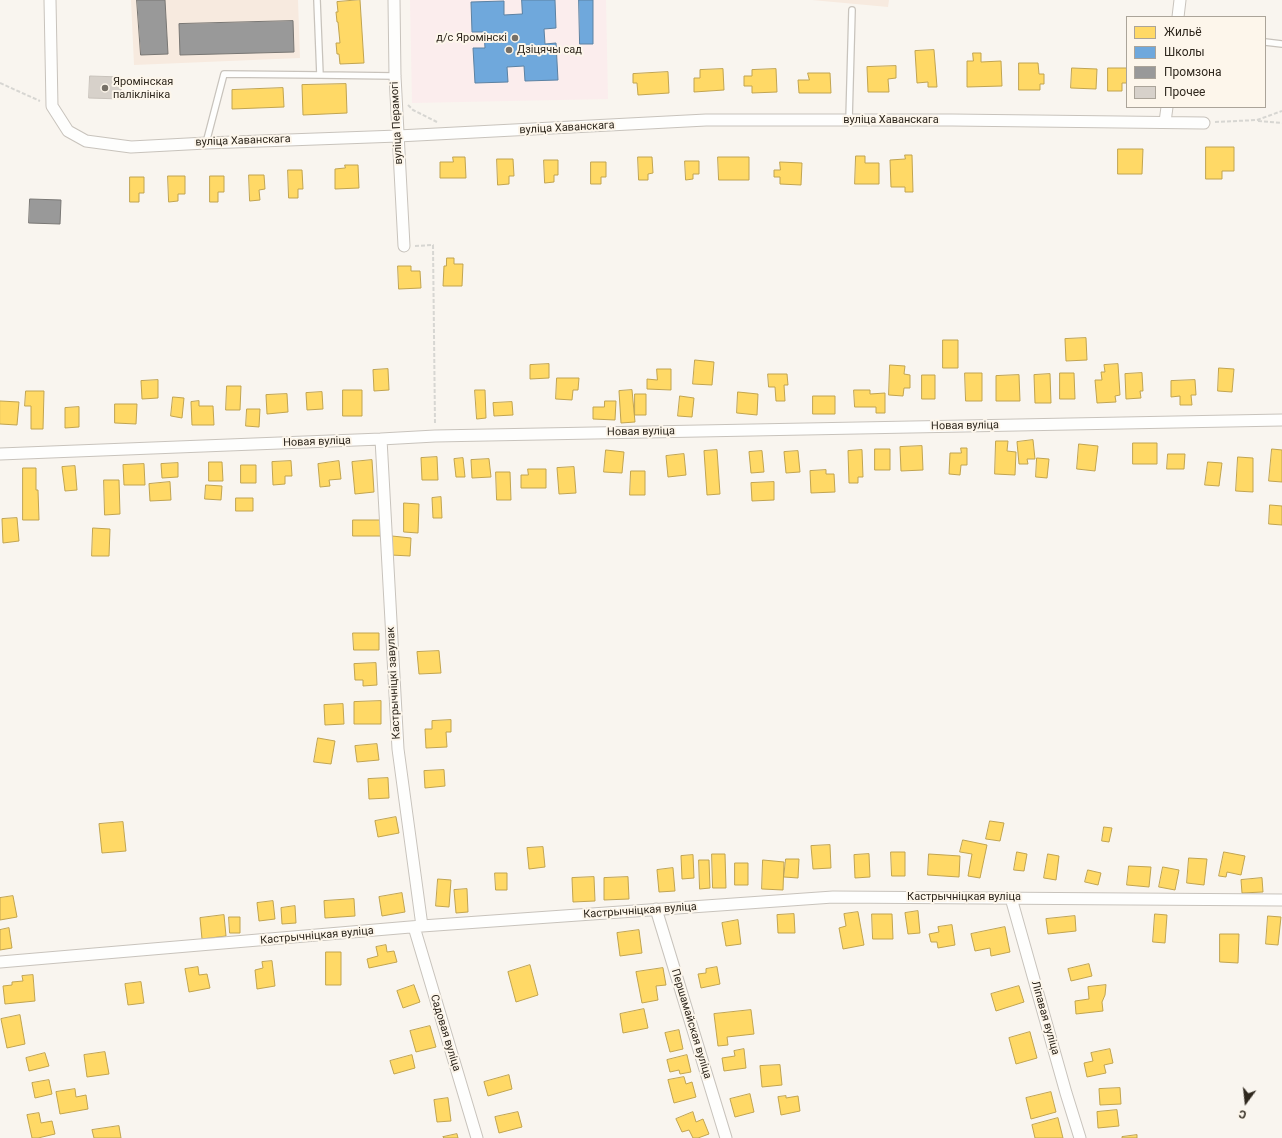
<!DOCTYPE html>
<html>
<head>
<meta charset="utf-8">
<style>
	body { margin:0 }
	#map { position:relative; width:1282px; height:1138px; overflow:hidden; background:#f9f5ef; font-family:Roboto,sans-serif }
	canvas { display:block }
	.legend { position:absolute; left:1126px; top:16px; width:140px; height:92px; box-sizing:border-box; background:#fdf6eb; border:1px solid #aba499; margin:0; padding:5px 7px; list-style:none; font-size:12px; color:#2f281e }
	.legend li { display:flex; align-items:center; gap:8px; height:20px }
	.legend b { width:20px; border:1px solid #aba499 }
	.north { position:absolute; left:1226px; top:1082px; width:40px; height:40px; -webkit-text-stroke:3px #fdf6eb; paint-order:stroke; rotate:195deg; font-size:11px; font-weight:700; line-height:16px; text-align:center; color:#2f281e }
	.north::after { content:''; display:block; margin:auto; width:14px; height:18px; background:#2f281e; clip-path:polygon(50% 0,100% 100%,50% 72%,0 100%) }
</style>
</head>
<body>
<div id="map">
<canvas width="1282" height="1138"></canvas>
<ul class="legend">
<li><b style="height:11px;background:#ffd966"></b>Жильё</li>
<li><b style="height:11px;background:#6fa8dc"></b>Школы</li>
<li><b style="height:11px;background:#999"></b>Промзона</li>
<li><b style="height:11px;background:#d7d1ca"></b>Прочее</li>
</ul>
<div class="north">С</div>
</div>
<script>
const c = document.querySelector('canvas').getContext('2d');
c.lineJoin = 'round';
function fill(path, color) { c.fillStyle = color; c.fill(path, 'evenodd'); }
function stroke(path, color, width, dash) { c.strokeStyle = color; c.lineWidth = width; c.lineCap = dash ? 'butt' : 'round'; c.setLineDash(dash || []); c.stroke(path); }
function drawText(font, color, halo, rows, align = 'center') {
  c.font = font + ' Roboto,sans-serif'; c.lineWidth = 4; c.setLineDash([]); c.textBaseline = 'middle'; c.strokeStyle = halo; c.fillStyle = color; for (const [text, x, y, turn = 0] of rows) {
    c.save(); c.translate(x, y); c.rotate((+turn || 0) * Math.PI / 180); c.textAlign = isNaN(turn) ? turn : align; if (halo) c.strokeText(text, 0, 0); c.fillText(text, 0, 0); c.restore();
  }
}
fill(new Path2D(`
	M131,0H298L300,58L134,65Z
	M812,0H889L888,7Z`), '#f7eadf');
fill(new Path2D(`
	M410,0H606L608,99L412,103Z`), '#fbeded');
const homes = new Path2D(`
	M360,0L364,63L340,64L339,54H337L336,43H340L338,22H337L336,12H338L337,2Z
	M934,50L937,87H928V82L917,83L915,51Z
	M973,53H981V62L1001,61L1002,86L967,87V61H973Z
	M1019,63H1038L1039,74H1044V84H1040V90H1019Z
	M896,66V78L888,79L889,92H868L867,67Z
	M1072,68L1097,69L1096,89L1071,88Z
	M1108,68H1127V83H1122V91H1108Z
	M723,69L724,90L694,92V78H700V70Z
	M776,69L777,92L752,93V86H744V76H752V70Z
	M668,72L669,93L638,95L637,83H633V74Z
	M808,73H830L831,93H799L798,80H809Z
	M346,84L347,113L303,115L302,85Z
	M283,88L284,107L232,109V90Z
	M1206,147H1234V171H1222V179H1206Z
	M1118,149H1143L1142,174H1118Z
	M905,155H912L913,192H905V187H891L890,160L905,159Z
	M856,156H865V163H879V184H855Z
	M453,157H465L466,178H440V162H453Z
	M638,157H652L653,173L648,174V180H639Z
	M718,157H749V180H719Z
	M497,159H513L514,176H509V184L498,185Z
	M544,160H558V175H554V182L545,183Z
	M685,161H699V174H693V179L686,180Z
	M591,162H606V177H601V184H591Z
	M780,162L802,163L801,185L780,184V177H774V170H780Z
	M345,165H358L359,188L335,189V169L345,168Z
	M288,170H302L303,189H298V198H289Z
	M249,175H264L265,189L259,190L260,200L250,201Z
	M168,176H185V194H178V201L169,202Z
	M210,176H224V192H218V202H210Z
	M130,177H144V193H139V202H130Z
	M447,258H454V264H463L462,286H443L444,266H446Z
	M398,266H411V271H420L421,288L399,289Z
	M1086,338L1087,360L1066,361L1065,339Z
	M943,340H958V368H943Z
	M695,360L714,362L712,385L693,384Z
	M549,364V378L530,379V365Z
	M1118,364L1120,395L1115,396L1116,402L1097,403L1095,380H1102L1101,372H1105L1104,365Z
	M890,365L905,366L904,374L910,375V388H904L903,396L889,395Z
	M1219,368L1234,369L1232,392L1218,391Z
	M388,369L389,390L374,391L373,370Z
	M657,369H671V390L647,389V379L657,380Z
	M965,373H982V401H966Z
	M1060,373H1074L1075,399H1060Z
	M1142,373L1143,391H1140L1141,398L1126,399L1125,374Z
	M768,374H787L788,385H784L785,401H776L775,387H769Z
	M1050,374L1051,403H1035L1034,375Z
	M922,375H935V399H922Z
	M1019,375L1020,401H996V376Z
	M557,378H579L578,390H573L572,400L556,399Z
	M158,380V398L142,399L141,381Z
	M1195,380L1196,395H1191L1192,405H1180V396L1171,397V381Z
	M227,386H241L240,410H226Z
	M343,390H362V416H343Z
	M475,390H485L486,418L477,419Z
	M632,390L635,422L621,423L619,391Z
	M854,390H870V394L885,393V413H876V407H855Z
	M26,391H44L43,429H31V406H25Z
	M322,392L323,409L307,410L306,393Z
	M738,392L758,394L757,415L737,413Z
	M287,394L288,412L267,414L266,395Z
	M635,394H646V415H635Z
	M680,396L694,398L692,417L678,416Z
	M813,396H835V414H813Z
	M173,397L184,398L182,418L171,416Z
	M0,401L19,402L17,425L0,424Z
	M199,401V406H213L214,425H192L191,402Z
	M605,401H616L615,420L593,419V407H604Z
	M512,402L513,415L494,416L493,403Z
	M115,404H137L136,424L115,423Z
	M79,407V427L65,428V408Z
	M247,409H260L259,427L246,426Z
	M1033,440L1035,459H1027L1028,464H1019L1017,442Z
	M996,441H1008L1007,451L1016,452L1015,475L995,474Z
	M1133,443H1157V464H1133Z
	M1079,444L1098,446L1095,471L1077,469Z
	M922,446L923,470L901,471L900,447Z
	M961,448H967V465H961L960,475L949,474L950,453H961Z
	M875,449H890V470H875Z
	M1272,449L1282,450V482L1269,481Z
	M606,450L624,452L622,473L604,472Z
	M717,450L720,494L707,495L704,451Z
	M862,450L863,477H858V483H849L848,451Z
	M762,451L764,472L751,473L749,452Z
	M798,451L800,472L786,473L784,452Z
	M684,454L686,475L668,477L666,456Z
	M1168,454H1185L1184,469H1167Z
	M437,457L438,480H422L421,458Z
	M1238,457L1253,458V492L1236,491Z
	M463,458L465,477H456L454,459Z
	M1037,458L1049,459L1047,478L1036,477Z
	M489,459L491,477L472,478L471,460Z
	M372,460L374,492L355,494L352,462Z
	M291,461L292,476H285V484L273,485L272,462Z
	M339,461L341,479L329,480L330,486L320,487L318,464Z
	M209,462H222L223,481H209Z
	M1208,462L1222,463L1219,486L1205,485Z
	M178,463V477L162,478L161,464Z
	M144,464L145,485H124L123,465Z
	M241,465H256V483H241Z
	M75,466L77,490L65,491L62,467Z
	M574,467L576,493L559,494L557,468Z
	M23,468H36V490H38L39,520H23Z
	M528,469H546V488H521V475H528Z
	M826,470V474H834L835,492L811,493L810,471Z
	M631,471H645V495H630Z
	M496,472H510L511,500H497Z
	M104,480H119L120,514L105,515Z
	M170,482L171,500L150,501L149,484Z
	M774,482V500L752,501L751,483Z
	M206,485L222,486L221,500L205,499Z
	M441,497L442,518H433L432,498Z
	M236,498H253V511H236Z
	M404,503L419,504L418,533L404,532Z
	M1270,505L1282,506V525L1269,524Z
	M17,518L19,541L3,543L2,519Z
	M353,520H381V536H353Z
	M93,528L110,529L109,556H92Z
	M392,536L411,538L410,556L391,555Z
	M353,633H379V650H354Z
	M439,651L441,673L419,674L417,652Z
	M376,663L377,685L363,686V680H355L354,664Z
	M381,701V724H354V702Z
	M343,704L344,724L325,725L324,705Z
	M451,720V732H446L447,747L426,748L425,729H432V721Z
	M318,738L335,741L331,764L314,762Z
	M377,744L379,760L357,762L355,746Z
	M444,770L445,786L425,788L424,771Z
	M388,778L389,798L369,799L368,779Z
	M396,817L399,833L378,837L375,821Z
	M990,821L1004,823L1000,841L986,839Z
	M123,822L126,851L102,853L99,824Z
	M1104,827L1112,828L1109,842L1102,841Z
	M963,840L987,845L980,878L968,876L972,854L960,852Z
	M830,845L831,868L813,869L811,846Z
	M543,847L545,867L529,869L527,848Z
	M891,852H905V876H892Z
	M1017,852L1027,854L1024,871L1014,870Z
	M1224,852L1245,856L1241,875L1227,872L1226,877L1219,876Z
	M712,854H725L726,888H713Z
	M869,854L870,877L855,878L854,855Z
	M929,854L960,856L959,877L928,875Z
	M1048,854L1059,856L1056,880L1044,878Z
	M693,855L694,878L682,879L681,856Z
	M1189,858L1207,859L1204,885L1187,883Z
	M786,859H799L798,878L784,877Z
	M699,860H709L710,888L700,889Z
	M763,860L784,862L783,890L762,889Z
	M735,863H748V885H735Z
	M1129,866L1151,867L1149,887L1127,885Z
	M1163,867L1179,870L1175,890L1159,887Z
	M673,868L675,891L659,892L657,870Z
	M1088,870L1101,873L1098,885L1085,882Z
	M495,873H507V890H496Z
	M594,877L595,901L573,902L572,878Z
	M628,877L629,899L604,900V878Z
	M1262,878L1263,892L1242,893L1241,880Z
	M438,879L451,880L449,907L436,906Z
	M467,889L468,912L456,913L454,890Z
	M402,893L405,912L382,916L379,897Z
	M13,896L17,917L0,920V898Z
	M354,899L355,916L325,918L324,901Z
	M273,901L275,919L259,921L257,903Z
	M295,906L296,923L282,924L281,908Z
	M918,911L920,933L908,934L905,913Z
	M858,912L864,945L843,949L839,928L846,926L844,914Z
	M794,914L795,933H778L777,915Z
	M872,914H892L893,939H873Z
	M1155,914L1167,915L1165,943L1153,942Z
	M224,915L226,936L202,939L200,918Z
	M1075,916L1076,931L1048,934L1046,919Z
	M1268,916L1281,917L1278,945L1266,944Z
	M229,917H240V933H230Z
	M738,920L741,944L726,946L722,923Z
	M952,925L955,945L938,948L937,942H931L929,934L939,932L938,927Z
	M1005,927L1010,952L991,956L990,948L975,951L971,934Z
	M9,928L12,948L0,950V930Z
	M639,930L642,953L620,956L617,933Z
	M1220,934H1239L1238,963L1220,962Z
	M386,945L387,952L394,951L397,962L369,968L367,959L378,956L376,947Z
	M326,952H341V985H326Z
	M272,961L275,986L257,989L255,970L263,968L262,962Z
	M1089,964L1092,976L1071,981L1068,969Z
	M530,965L538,995L516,1002L508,972Z
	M198,967L199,975L207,974L210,988L189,992L185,969Z
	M717,967L720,984L701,988L698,974L706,973V969Z
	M663,968L666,985L656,986L658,1000L642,1003L636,972Z
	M33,975L35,1001L5,1004L3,986L12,985V982L23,981L22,976Z
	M141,982L144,1003L128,1005L125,984Z
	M414,985L420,1002L403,1008L397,991Z
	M1106,985L1105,995L1102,1002L1103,1011L1076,1014L1075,1001L1089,999L1088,987Z
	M1019,986L1024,1002L996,1011L991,994Z
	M644,1009L648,1028L623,1033L620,1014Z
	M751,1010L754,1034L727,1037L728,1045L718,1046L714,1014Z
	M20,1015L25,1044L7,1048L1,1019Z
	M430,1026L436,1047L416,1052L410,1031Z
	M679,1030L683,1049L670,1052L665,1033Z
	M1030,1032L1037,1058L1016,1064L1009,1038Z
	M744,1049L746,1068L724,1071L722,1058L735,1056L734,1051Z
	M1110,1049L1113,1063L1104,1065L1106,1073L1087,1077L1084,1063L1093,1061L1091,1053Z
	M105,1052L109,1074L87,1077L84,1055Z
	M45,1053L49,1066L29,1071L26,1058Z
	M412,1055L415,1068L394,1074L390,1061Z
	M687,1055L691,1072L680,1074L679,1070L670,1072L667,1060Z
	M780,1065L782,1085L762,1087L760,1066Z
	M509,1075L512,1089L488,1096L484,1082Z
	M684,1077L686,1084L692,1082L696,1097L674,1103L668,1080Z
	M49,1080L52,1094L35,1098L32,1083Z
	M1120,1088L1121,1104L1100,1105L1099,1089Z
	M75,1089L76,1097L86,1095L88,1109L60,1114L56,1092Z
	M1051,1092L1056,1112L1031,1119L1026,1098Z
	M750,1094L754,1112L735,1117L730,1099Z
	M786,1096V1098L798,1096L800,1111L781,1115L778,1097Z
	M448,1098L451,1121L437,1122L434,1100Z
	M1117,1110L1119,1126L1098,1128L1097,1112Z
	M518,1112L522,1127L499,1133L495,1117Z
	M693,1112L696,1122L703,1119L709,1134L698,1138H693L689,1130L682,1132L676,1119Z
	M39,1113L41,1123L52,1121L55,1134L38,1138H32L27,1115Z
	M1058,1118L1063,1138H1035L1032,1125Z
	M119,1126L121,1138H94L92,1130Z
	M457,1134L458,1138H444L443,1137Z
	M1137,1135V1138H1122V1137Z`);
fill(homes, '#ffd966');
stroke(homes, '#c1a450', 1);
const schools = new Path2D(`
	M522,0H555L556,28L544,29L545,44L556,43L558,80L525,81L524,66L507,67L508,82L475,83L473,48H485L484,32H472L471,2L504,1V15L522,14Z
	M579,0H593V44H580Z`);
fill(schools, '#6fa8dc');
stroke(schools, '#5c82a3', 1);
const industry = new Path2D(`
	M137,0H165L168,54L141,55Z
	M293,21L294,52L180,55L179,24Z
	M30,199L61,200L60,224L29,223Z`);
fill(industry, '#999');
stroke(industry, '#797774', 1);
const building = new Path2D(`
	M90,76L121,77V99L89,98Z`);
fill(building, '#d7d1ca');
stroke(building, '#c8c2bb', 1);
const service = new Path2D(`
	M317,0L320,75L395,76
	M1265,42L1282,44
	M849,120L852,10
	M206,143L224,74L320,75`);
const minor = new Path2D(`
	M50,0L52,106L68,131L86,141L131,147L206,143L398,136L706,120H952L1204,123
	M394,0L395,76L404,246
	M1178,17L1180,0
	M1165,122L1167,107
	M381,439L398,749L422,926
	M0,454L381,439L435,436L1282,420
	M1011,898L1066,1093L1080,1138
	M656,909L726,1138
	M414,927L477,1138
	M0,962L422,926L833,897L1282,900`);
stroke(service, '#c8c3bc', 8);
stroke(minor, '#c8c3bc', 13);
stroke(new Path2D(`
	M0,83L40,101
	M408,105L413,110L437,122
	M1258,121L1282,123
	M1215,122L1257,120L1282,111
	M415,246L433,245L435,424`), '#d7d6d2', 2, [4, 2]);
stroke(service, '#fefefd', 5.5);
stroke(minor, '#fefefd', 11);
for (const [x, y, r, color] of [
	[515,38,4,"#767067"],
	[509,50,4,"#767067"],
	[105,88,4,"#767067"]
]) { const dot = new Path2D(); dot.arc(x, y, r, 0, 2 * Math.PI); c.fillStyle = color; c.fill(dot); stroke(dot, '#fdf6eb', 1.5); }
drawText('11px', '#2f281e', '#fdf6eb', [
	["д/с Яромінскі",507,38,"right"],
	["Дзіцячы сад",517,50],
	["Яромінская",113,82],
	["паліклініка",113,95]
], 'left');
drawText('11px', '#2f281e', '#fdf6eb', [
	["вуліца Хаванскага",891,120],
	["вуліца Перамогі",397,123,-93],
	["вуліца Хаванскага",567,128,-3],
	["вуліца Хаванскага",243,141,-2],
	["Новая вуліца",965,426,-1],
	["Новая вуліца",641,432,-1],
	["Новая вуліца",317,442,-2],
	["Кастрычніцкі завулак",394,683,-93],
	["Кастрычніцкая вуліца",964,897],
	["Кастрычніцкая вуліца",640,911,-4],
	["Кастрычніцкая вуліца",317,936,-5],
	["Ліпавая вуліца",1045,1018,74],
	["Першамайская вуліца",691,1024,73],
	["Садовая вуліца",445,1033,73]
]);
</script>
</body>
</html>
